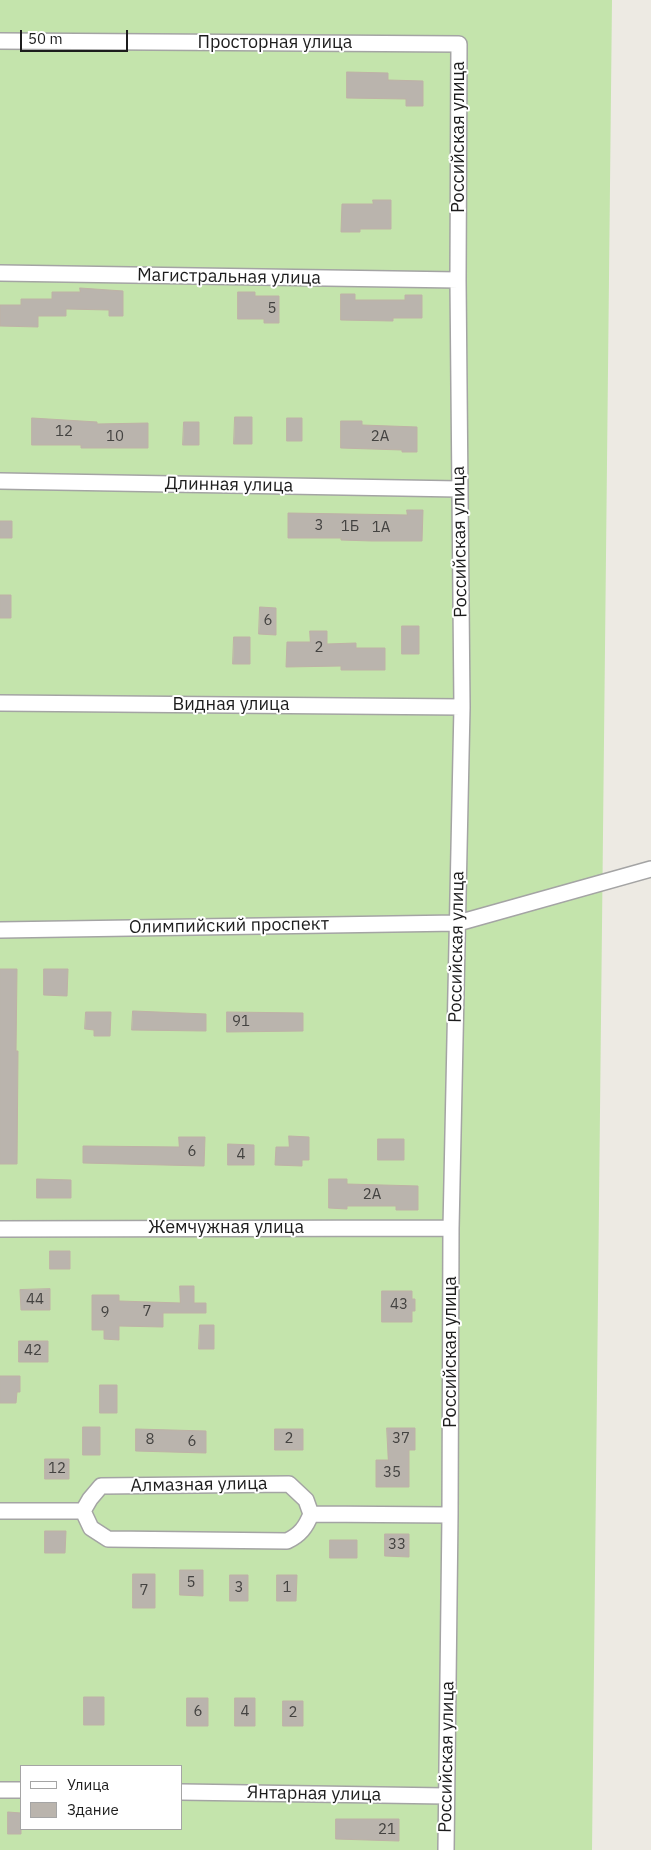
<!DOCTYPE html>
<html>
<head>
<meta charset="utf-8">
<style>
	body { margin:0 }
	#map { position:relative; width:651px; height:1850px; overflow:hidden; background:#edeae3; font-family:"IBM Plex Sans",sans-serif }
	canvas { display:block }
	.legend { position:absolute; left:20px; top:1765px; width:162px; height:65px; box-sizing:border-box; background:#fff; border:1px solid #a5a5a5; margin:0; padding:6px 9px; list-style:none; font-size:15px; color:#1d1d1d }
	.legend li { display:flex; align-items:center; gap:10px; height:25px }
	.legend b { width:25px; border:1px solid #a5a5a5 }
	.scale { position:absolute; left:20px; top:30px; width:108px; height:22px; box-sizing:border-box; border:2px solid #1d1d1d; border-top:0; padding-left:6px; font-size:15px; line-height:18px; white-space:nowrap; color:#1d1d1d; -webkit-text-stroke:4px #fff; paint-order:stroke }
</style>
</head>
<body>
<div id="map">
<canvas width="651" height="1850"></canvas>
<ul class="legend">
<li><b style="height:6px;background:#fff"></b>Улица</li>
<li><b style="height:14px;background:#bab4ad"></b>Здание</li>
</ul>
<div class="scale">50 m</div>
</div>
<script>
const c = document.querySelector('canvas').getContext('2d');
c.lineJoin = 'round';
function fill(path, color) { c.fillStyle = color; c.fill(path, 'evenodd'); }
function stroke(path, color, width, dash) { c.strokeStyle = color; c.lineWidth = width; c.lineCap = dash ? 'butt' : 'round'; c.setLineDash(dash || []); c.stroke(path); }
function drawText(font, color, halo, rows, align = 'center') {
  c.font = font + ' "IBM Plex Sans",sans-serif'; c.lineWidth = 4; c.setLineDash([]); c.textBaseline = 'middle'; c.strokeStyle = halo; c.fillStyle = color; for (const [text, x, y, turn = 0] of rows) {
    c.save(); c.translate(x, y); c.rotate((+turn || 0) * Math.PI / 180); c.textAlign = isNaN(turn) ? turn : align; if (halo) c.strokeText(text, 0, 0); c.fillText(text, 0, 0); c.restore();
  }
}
fill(new Path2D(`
	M0,0H612L592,1850H0ZM21,1766H181V1829H21Z`), '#c4e4ac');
const building = new Path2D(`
	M347,72L388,73V80L423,81V106H406V99L347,98Z
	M373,200H391V229H360V232H341L342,204H373Z
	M80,288L123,291V316H109V310L66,309V316H38V327L0,326V305H21V299H52V292H80Z
	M238,292H255V296H279V323H264V319H238Z
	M341,294H355V300H405V295H422V318H393V321L341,320Z
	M235,417H252V444H234Z
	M32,418L97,422V424L148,423V448H81V445H32Z
	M287,418H302V441H287Z
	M341,421H362V425L417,427V452H402V450L341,448Z
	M184,422H199V445H183Z
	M407,510H423L422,541H372L341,540V538H288V513L407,515Z
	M0,521H12V538H0Z
	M0,595H11V618H0Z
	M260,607L276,608V635L259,634Z
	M402,626H419V654H402Z
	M310,631H327V644L356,643V648H385V670H341V666L286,667L287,642H310Z
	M234,637H250V664H233Z
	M0,969H17L16,1051H18L17,1164H0Z
	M44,969H68L67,996L44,995Z
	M133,1011L206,1014V1031L132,1030Z
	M86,1012H111L110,1036H94V1030L85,1029Z
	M227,1012L303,1013V1031L227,1032Z
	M289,1136L309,1137V1160H302V1166L275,1165L276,1147H289Z
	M179,1137H205L204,1166L83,1163V1146L179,1147Z
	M378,1139H404V1160H378Z
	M228,1144L254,1145V1165H228Z
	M37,1179L71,1180V1198H37Z
	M329,1179H347V1184L418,1186V1210H396V1206H347V1209L329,1208Z
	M50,1251H70V1269H50Z
	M180,1286H194V1303H206V1313H163V1327L119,1326V1340L104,1339V1330H92V1295H119V1301L180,1303Z
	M50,1289V1310H21L20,1290Z
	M382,1291H412V1299H415V1311H412V1322H382Z
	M200,1325H214V1349H199Z
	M19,1341H48V1362H19Z
	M0,1376H20V1392H17L16,1403H0Z
	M100,1385H117V1413H100Z
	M83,1427H100V1455H83Z
	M387,1428H415V1450H409V1487H376V1460H388Z
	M136,1429L206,1431V1453L136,1451Z
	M275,1429H303V1450H275Z
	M45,1459H69V1479H45Z
	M45,1531H66L65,1553H45Z
	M385,1534H409V1557L385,1556Z
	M330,1540H357V1558H330Z
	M180,1570H203V1596L180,1595Z
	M133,1574H155V1608H133Z
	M230,1575H248V1601H230Z
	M277,1575H297L296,1601H277Z
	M84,1697H104V1725H84Z
	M187,1698H208V1726H187Z
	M235,1698H255V1726H235Z
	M283,1701H303V1726H283Z
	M8,1812L21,1813V1834H8Z
	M336,1819H399V1841L336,1839Z`);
fill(building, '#bab4ad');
stroke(building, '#beb2a6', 1);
const street = new Path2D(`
	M0,41L459,44L458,280L462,707L451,1228L450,1515L446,1850
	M0,273L458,280
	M0,481L459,489
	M0,703L462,707
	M0,930L458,923L651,869
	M0,1229L451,1228
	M0,1511H83L90,1499L101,1486L289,1484L306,1500L311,1514L450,1515
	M83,1511L91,1528L108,1539L287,1541C300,1535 306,1527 311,1514
	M0,1790H21
	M181,1792L446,1796`);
stroke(street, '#a4a4a4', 18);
stroke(street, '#fff', 15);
drawText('15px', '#444341', null, [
	["5",272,309],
	["12",64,432],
	["10",115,437],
	["2А",380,437],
	["3",319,526],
	["1Б",350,527],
	["1А",381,528],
	["6",268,621],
	["2",319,648],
	["91",241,1022],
	["6",192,1152],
	["4",241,1155],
	["2А",372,1195],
	["44",35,1300],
	["43",399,1305],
	["7",147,1312],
	["9",105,1313],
	["42",33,1351],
	["2",289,1439],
	["37",401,1439],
	["8",150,1440],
	["6",192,1442],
	["12",57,1469],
	["35",392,1473],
	["33",397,1545],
	["5",191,1583],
	["3",239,1588],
	["1",287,1588],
	["7",144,1591],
	["6",198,1712],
	["4",245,1712],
	["2",293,1713],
	["21",387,1830]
]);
drawText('18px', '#1d1d1d', '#fff', [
	["Просторная улица",275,43],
	["Российская улица",459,137,-90],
	["Магистральная улица",229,277,1],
	["Длинная улица",229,485,1],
	["Российская улица",460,542,-91],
	["Видная улица",231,705],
	["Олимпийский проспект",229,926,-1],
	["Российская улица",457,947,-89],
	["Жемчужная улица",226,1228],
	["Российская улица",451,1352,-90],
	["Алмазная улица",199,1485,-1],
	["Российская улица",447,1757,-89],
	["Янтарная улица",314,1794,1]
]);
</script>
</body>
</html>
